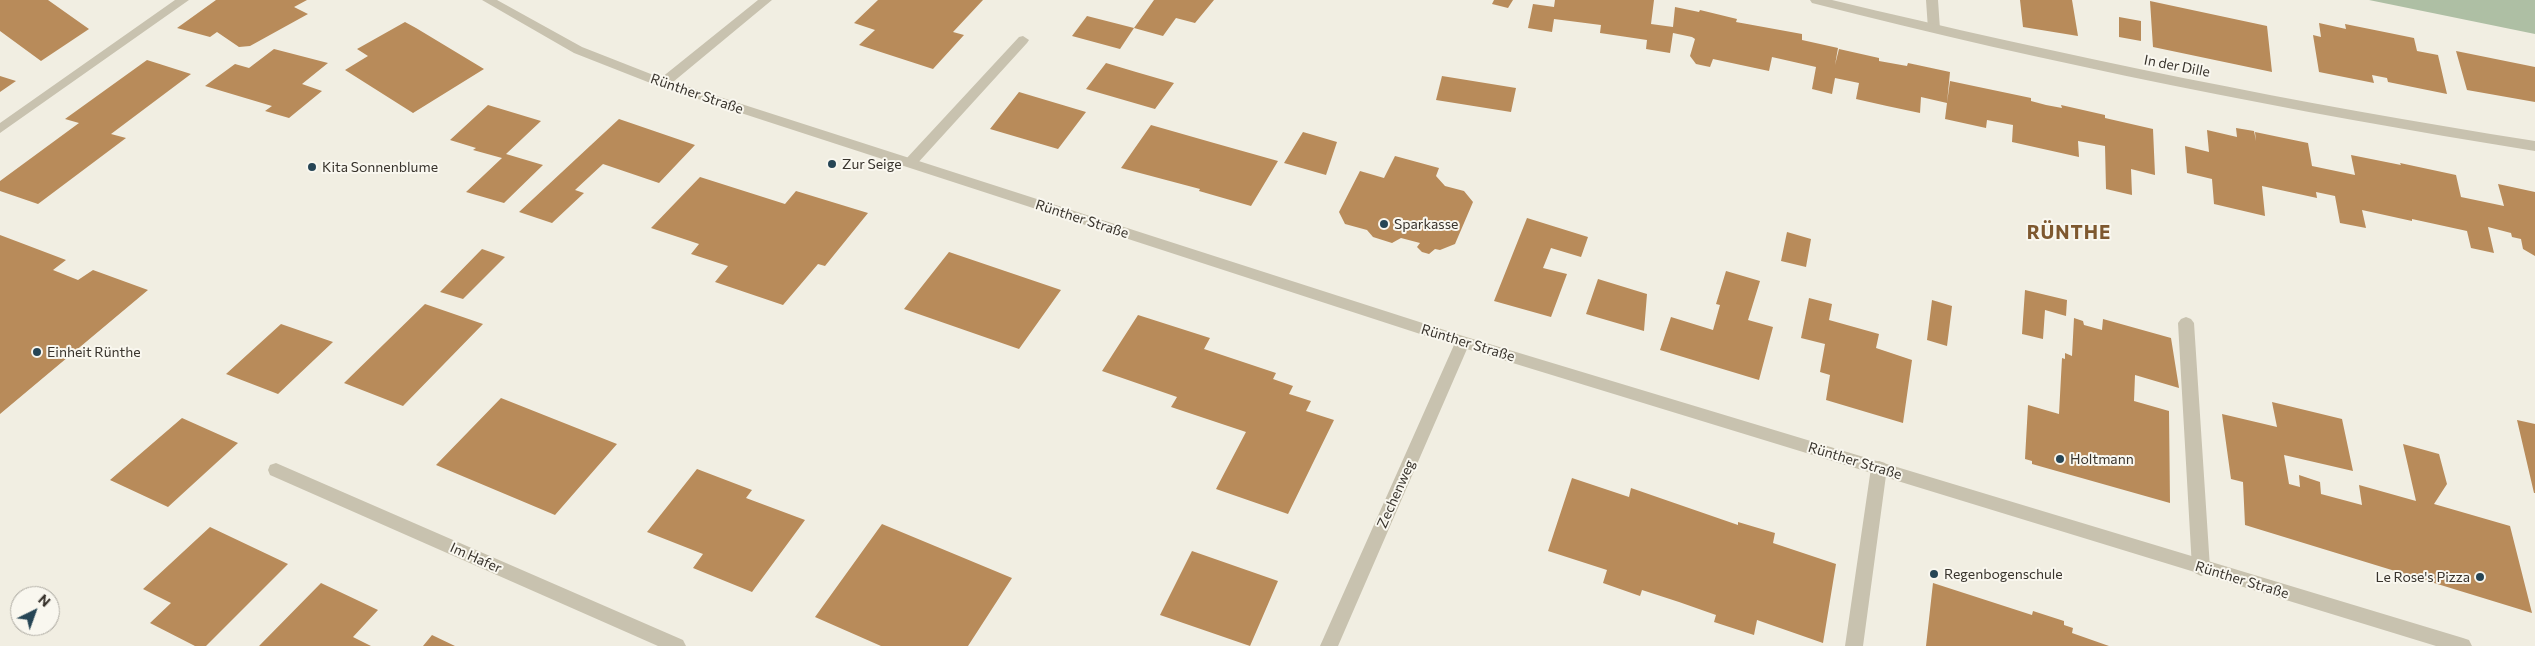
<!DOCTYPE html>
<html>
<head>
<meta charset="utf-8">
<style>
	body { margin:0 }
	#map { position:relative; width:2535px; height:646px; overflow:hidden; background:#f1eee2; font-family:Commissioner,sans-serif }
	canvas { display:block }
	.north { position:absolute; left:10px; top:586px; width:50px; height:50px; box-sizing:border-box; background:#f9f7ef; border:1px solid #aca9a1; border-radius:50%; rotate:42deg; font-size:14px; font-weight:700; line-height:20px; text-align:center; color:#38332c }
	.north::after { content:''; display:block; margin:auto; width:18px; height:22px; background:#264555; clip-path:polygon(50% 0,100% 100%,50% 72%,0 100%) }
</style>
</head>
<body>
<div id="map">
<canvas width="2535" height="646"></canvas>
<div class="north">N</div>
</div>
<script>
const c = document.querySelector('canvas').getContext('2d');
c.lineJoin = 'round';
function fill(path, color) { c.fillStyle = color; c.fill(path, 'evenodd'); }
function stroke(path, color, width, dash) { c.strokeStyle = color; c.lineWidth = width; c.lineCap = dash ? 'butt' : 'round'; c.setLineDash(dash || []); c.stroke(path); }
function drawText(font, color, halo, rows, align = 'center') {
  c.font = font + ' Commissioner,sans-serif'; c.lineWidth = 4; c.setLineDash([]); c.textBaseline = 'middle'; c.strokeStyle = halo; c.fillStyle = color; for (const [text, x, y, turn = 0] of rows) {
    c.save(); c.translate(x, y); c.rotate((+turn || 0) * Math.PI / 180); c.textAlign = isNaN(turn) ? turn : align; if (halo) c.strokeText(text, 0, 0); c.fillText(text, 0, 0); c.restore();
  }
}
fill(new Path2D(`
	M2369,0H2535V34Z`), '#aebfa4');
fill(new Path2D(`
	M0,0H48L89,29L41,61L0,31Z
	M216,0H307L294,7L308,14L250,46L239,47L217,32L210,37L177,28Z
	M878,0H983L953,32L964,35L933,69L859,45L875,30L854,23Z
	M1154,0H1214L1195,23L1176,18L1163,36L1134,28L1120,49L1072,36L1087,16L1134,28Z
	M1494,0H1513L1508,8L1492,4Z
	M1555,0H1654L1651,24L1673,27L1675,7L1699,12L1700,10L1737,19L1736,22L1802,34V40L1838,48L1835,65L1839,49L1879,58V61L1907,66L1908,63L1950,72L1947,103L1950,81L2031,98V101L2046,105L2062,108L2061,105L2105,115V118L2153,129L2155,175L2131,169L2132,195L2106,189L2105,146L2078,141L2079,157L2012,142L2013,125L1987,120L1986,128L1945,119L1947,103L1921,97L1920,113L1887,106L1856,99L1859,83L1835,78L1832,94L1812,89L1816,67L1772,57L1769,71L1713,59L1710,67L1696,64L1690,56L1695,39L1692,37L1673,33L1670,53L1646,49L1647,40L1600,33L1601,25L1554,19L1552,32L1528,28L1533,4L1554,7Z
	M2020,0H2072L2078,36L2023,27Z
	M2150,1L2267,26L2272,72L2153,47Z
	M2119,17L2141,21V41L2119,37Z
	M405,22L416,28L484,69L413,113L345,70L368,56L357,49Z
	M2319,23L2346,29L2345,24L2414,38L2417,51L2438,55L2447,94L2388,82L2387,78L2372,75L2374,83L2319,72L2313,35L2321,37Z
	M274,49L328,63L302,84L322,91L289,118L265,111L272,106L205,86L235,64L249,68Z
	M2456,51L2535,67V102L2467,90Z
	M147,60L191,74L111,134L126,138L38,204L0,191V181L79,123L65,119Z
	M1106,63L1136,72L1174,83L1155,109L1086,89Z
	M0,76L16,81L0,92Z
	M1442,76L1516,88L1511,112L1436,100Z
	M1019,92L1086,112L1058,149L990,129Z
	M488,105L541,121L506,154L543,165L504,203L466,192L502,158L473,150L476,148L450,140Z
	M619,119L695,145L659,183L603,164L575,190L584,193L552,223L519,212Z
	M1151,125L1214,143L1278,161L1251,206L1199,191L1200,189L1121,168Z
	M2236,128L2254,131L2256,141L2255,132L2308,143L2312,166L2355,175L2351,155L2401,165L2400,163L2456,175L2461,197L2504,206L2498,184L2535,192V256L2523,249L2521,239L2512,237L2511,233L2488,227L2494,253L2471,248L2467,231L2412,219V221L2362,210L2366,228L2340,223L2335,196L2316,192L2317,198L2262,186L2265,216L2214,204L2212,179L2187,173L2185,146L2209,152L2207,130L2237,137Z
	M1303,132L1337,142L1326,175L1284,163Z
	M1395,156L1439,168L1436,176L1445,186L1464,191L1473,202L1455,244L1440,250L1435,249L1429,254L1422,252L1417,247L1420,243L1401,238L1392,243L1373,237L1367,230L1345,224L1339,212L1360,171L1384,178Z
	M700,177L785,204L796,191L868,213L825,266L818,264L783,305L715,282L728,266L691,254L699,244L651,228Z
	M1527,218L1588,237L1581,257L1551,248L1543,268L1567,274L1551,317L1494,301Z
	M1787,232L1811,239L1806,267L1781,261Z
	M0,235L66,260L53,270L78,280L93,270L148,290L0,414Z
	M482,249L505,257L463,299L440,292Z
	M949,252L1061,290L1019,349L904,309Z
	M1726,271L1760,281L1748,320L1773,327L1759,380L1660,350L1671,317L1713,330L1720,305L1716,304Z
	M1598,279L1647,294L1644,331L1586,314Z
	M2025,290L2067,300L2066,316L2045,310L2043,339L2022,334Z
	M1809,298L1832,304L1829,320L1879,334L1876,348L1912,360L1903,423L1826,400L1830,375L1820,372L1825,344L1801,338Z
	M1932,300L1952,306L1947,346L1927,340Z
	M425,304L483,324L403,406L344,383Z
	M1138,315L1210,338L1204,349L1276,373L1273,379L1293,386L1289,394L1311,401L1306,411L1334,420L1288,514L1216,489L1246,432L1171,407L1177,397L1102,371Z
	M2074,318L2083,321L2084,325L2102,330L2103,319L2171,338L2179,388L2135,375L2134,401L2169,411L2170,503L2032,464V461L2025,459L2028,405L2059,414L2062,358L2065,359V353L2072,356Z
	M281,324L333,342L278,394L226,374Z
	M501,398L617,444L555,515L436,465Z
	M2272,402L2342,419L2353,471L2284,455L2289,484L2300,487L2299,475L2320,482L2321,494L2362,505L2359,485L2416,501L2403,444L2439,454L2447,484L2434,504L2510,526L2532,613L2245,525L2243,482L2231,479L2222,414L2277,427Z
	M182,418L238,443L168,507L110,480Z
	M2517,420L2535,424V493H2534Z
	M697,469L752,490L746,498L805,520L752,592L693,568L703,554L647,532Z
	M1572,478L1629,497L1631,488L1738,525V522L1775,533L1773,543L1836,564L1823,643L1757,620L1754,635L1714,622L1716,615L1679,602L1642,590L1640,596L1603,583L1607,570L1548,551Z
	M882,524L1012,578L968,646H881L815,617Z
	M210,527L288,564L206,646H195L150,623L171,603L143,589Z
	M1192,551L1278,581L1250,646L1160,615Z
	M321,583L378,610L353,637L371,646H259Z
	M1933,583L2032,615L2033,611L2064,621V625L2073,628L2072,633L2109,646H1926Z
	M432,635L455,646H423Z`), '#b88b5a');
fill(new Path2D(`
	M1926,0H1938L1940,29L1938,32H1930L1928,29Z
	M1023,36L1029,40L1027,43L915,166H905L903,163L905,160L1019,37Z
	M2186,317L2191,319L2194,323L2210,568L2207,573L2201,576L2195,573L2192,568L2178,323L2181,319Z
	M1879,461L1885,463L1887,468L1863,646H1845L1871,468L1873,463Z`), '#c8c2af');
fill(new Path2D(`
	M175,0H189L0,133V123Z
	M482,0H497L582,47L661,78L758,0H772L673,82L1463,336L2463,638L2469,640L2472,646H2436L1467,349L1338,646H1320L1454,345L658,86L574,53Z
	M1810,0H1832C2065,56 2298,104 2535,141V151C2292,112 2050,64 1812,3Z
	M276,463L683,640L686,646H658L270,475L268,470L270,465Z`), '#c8c2af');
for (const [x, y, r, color] of [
	[832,164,5,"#264555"],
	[312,167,5,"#264555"],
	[1384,224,5,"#264555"],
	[37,352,5,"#264555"],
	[2060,459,5,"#264555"],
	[1934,574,5,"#264555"],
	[2480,577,5,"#264555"]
]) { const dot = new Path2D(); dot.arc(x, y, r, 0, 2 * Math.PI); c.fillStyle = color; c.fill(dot); stroke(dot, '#f9f7ef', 2); }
drawText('14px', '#38332c', '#f9f7ef', [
	["In der Dille",2177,66,11],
	["Rünther Straße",697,94,19],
	["Rünther Straße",1082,219,18],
	["Rünther Straße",1468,343,17],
	["Rünther Straße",1855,461,17],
	["Zechenweg",1396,494,-66],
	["Im Hafer",476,558,24],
	["Rünther Straße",2242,580,17]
]);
drawText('14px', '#38332c', '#f9f7ef', [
	["Zur Seige",842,164],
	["Kita Sonnenblume",322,167],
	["Sparkasse",1394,224],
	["Einheit Rünthe",47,352],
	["Holtmann",2070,459],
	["Regenbogenschule",1944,574],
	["Le Rose's Pizza",2470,577,"right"]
], 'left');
c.letterSpacing = '1px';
drawText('bold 19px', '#7e582f', '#f9f7ef', [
	["RÜNTHE",2069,233]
]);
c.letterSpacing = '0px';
</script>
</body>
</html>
